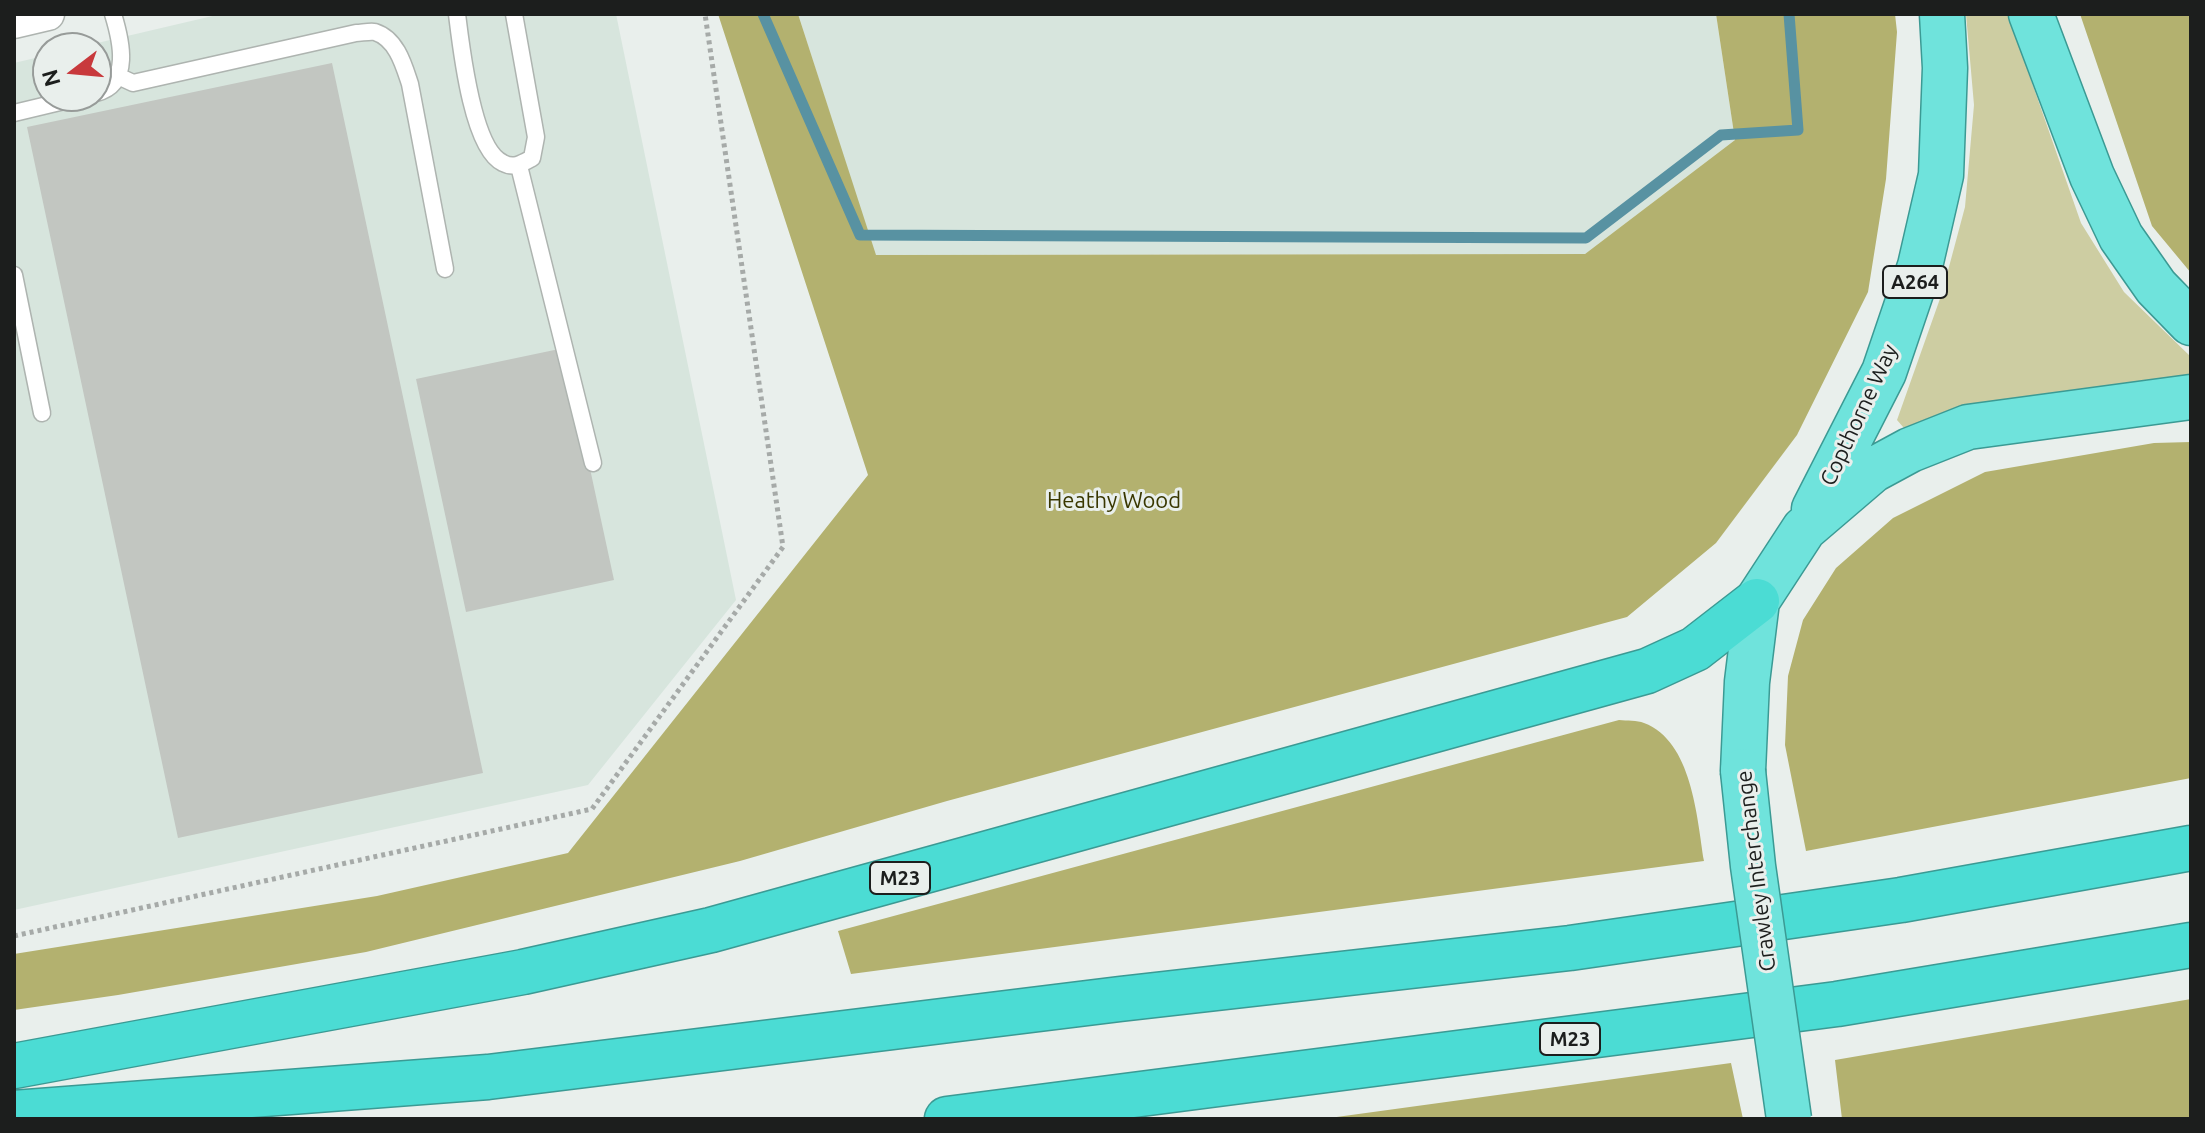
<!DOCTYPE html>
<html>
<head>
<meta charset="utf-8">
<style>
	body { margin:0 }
	#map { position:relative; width:2205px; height:1133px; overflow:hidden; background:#e9efec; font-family:Ubuntu,sans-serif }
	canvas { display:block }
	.frame { position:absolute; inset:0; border:16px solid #1c1e1d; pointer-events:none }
	.north { position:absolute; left:32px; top:32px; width:80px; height:80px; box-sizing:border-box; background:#e9efec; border:2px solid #979b99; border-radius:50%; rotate:254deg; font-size:22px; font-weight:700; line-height:32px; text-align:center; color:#1c1e1d }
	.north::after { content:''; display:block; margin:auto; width:28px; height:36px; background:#c8393c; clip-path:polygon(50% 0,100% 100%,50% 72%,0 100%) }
</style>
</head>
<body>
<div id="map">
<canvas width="2205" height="1133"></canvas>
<div class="frame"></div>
<div class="north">N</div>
</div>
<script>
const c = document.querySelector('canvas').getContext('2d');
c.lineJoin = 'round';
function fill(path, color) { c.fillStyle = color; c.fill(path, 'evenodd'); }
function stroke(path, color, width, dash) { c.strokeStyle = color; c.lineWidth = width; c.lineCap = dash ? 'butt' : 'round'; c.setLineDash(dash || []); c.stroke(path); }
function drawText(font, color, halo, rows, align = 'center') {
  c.font = font + ' Ubuntu,sans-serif'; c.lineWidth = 6; c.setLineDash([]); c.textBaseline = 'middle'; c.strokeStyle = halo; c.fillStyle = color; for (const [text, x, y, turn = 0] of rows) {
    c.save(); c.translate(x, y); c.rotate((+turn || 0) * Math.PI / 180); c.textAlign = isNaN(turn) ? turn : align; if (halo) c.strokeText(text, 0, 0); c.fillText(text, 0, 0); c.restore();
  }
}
fill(new Path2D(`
	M221,14H616L736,600L588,785L14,910V63L48,55V96H96V48H76Z
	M798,14H1716L1735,140L1585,254L875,255Z`), '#d7e5dd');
fill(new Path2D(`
	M1966,14H2008L2081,223L2124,292L2191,357V377L1910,435L1897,420L1942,293L1965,207L1974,105Z`), '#cdcda2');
fill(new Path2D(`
	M718,14H798L876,255L1585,254L1735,140L1716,14H1895L1897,32L1886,179L1868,292L1797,435L1716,543L1627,617L947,801L740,861L366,952L118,995L14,1010V954L377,896L568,853L868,475Z
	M2080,14H2191V273L2152,226Z
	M2191,442V778L1806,851L1785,745L1788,676L1803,620L1836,568L1893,518L1985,472L2154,443Z
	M1619,720C1627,721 1637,720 1644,723C1692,741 1697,817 1704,861L851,974L838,931Z
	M2191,999V1119H1842L1835,1060Z
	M1731,1063L1743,1119H1322Z`), '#b3b16f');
stroke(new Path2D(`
	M763,14L860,235L1586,238L1721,135L1798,130L1789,14`), '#5892a2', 11);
fill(new Path2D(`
	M332,63L483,773L178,838L27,127Z
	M564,348L614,580L466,612L416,379Z`), '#c2c6c1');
const service = new Path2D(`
	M457,14C461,46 472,149 503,163C514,169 523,163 532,158L536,137L514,14
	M118,76L133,83L356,33C361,33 370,31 375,32C397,39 404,66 410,84L445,269
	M96,93C132,84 121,40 113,14
	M14,113L85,96
	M519,166L593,463
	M14,275L42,413`);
const minor = new Path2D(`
	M14,22L48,14`);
const trunk = new Path2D(`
	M2031,14L2092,176L2121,237L2156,287L2191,323
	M1814,509L1884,372L1920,266L1941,175L1945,68L1942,14
	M1743,771L1747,682L1757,601L1804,529L1873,470L1910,450L1968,427L2191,397`);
const motorway = new Path2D(`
	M14,1066L523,972L711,930L1647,671L1695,649L1757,601
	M14,1113L488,1077L1120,999L1570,948L1901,900L2191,848
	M947,1119L1837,1004L2191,945`);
stroke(service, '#aeb4b0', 19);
stroke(minor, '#aeb4b0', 35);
stroke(trunk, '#3b9a94', 47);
stroke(motorway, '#3b9a94', 47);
stroke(new Path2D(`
	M14,936L592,809L783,547L705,14`), '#a6aaa8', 5, [4, 4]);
stroke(service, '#fff', 16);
stroke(minor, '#fff', 32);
stroke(trunk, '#6fe3dc', 44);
stroke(motorway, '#4bdcd4', 44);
const trunkBridge = new Path2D(`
	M1743,771L1753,866L1789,1119`);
stroke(trunkBridge, '#3b9a94', 47, []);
stroke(trunkBridge, '#6fe3dc', 44);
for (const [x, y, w] of [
	[1915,282,64],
	[900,878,60],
	[1570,1039,60]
]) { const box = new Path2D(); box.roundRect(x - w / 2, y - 16, w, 32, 6); c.fillStyle = '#e9efec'; c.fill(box); stroke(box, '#1c1e1d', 2); }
drawText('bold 20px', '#1c1e1d', null, [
	["A264",1915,282],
	["M23",900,878],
	["M23",1570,1039]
]);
drawText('22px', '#1c1e1d', '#e9efec', [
	["Copthorne Way",1859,415,-65],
	["Crawley Interchange",1756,871,-97]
]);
drawText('22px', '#393700', '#e9efec', [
	["Heathy Wood",1114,501]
]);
</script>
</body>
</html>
